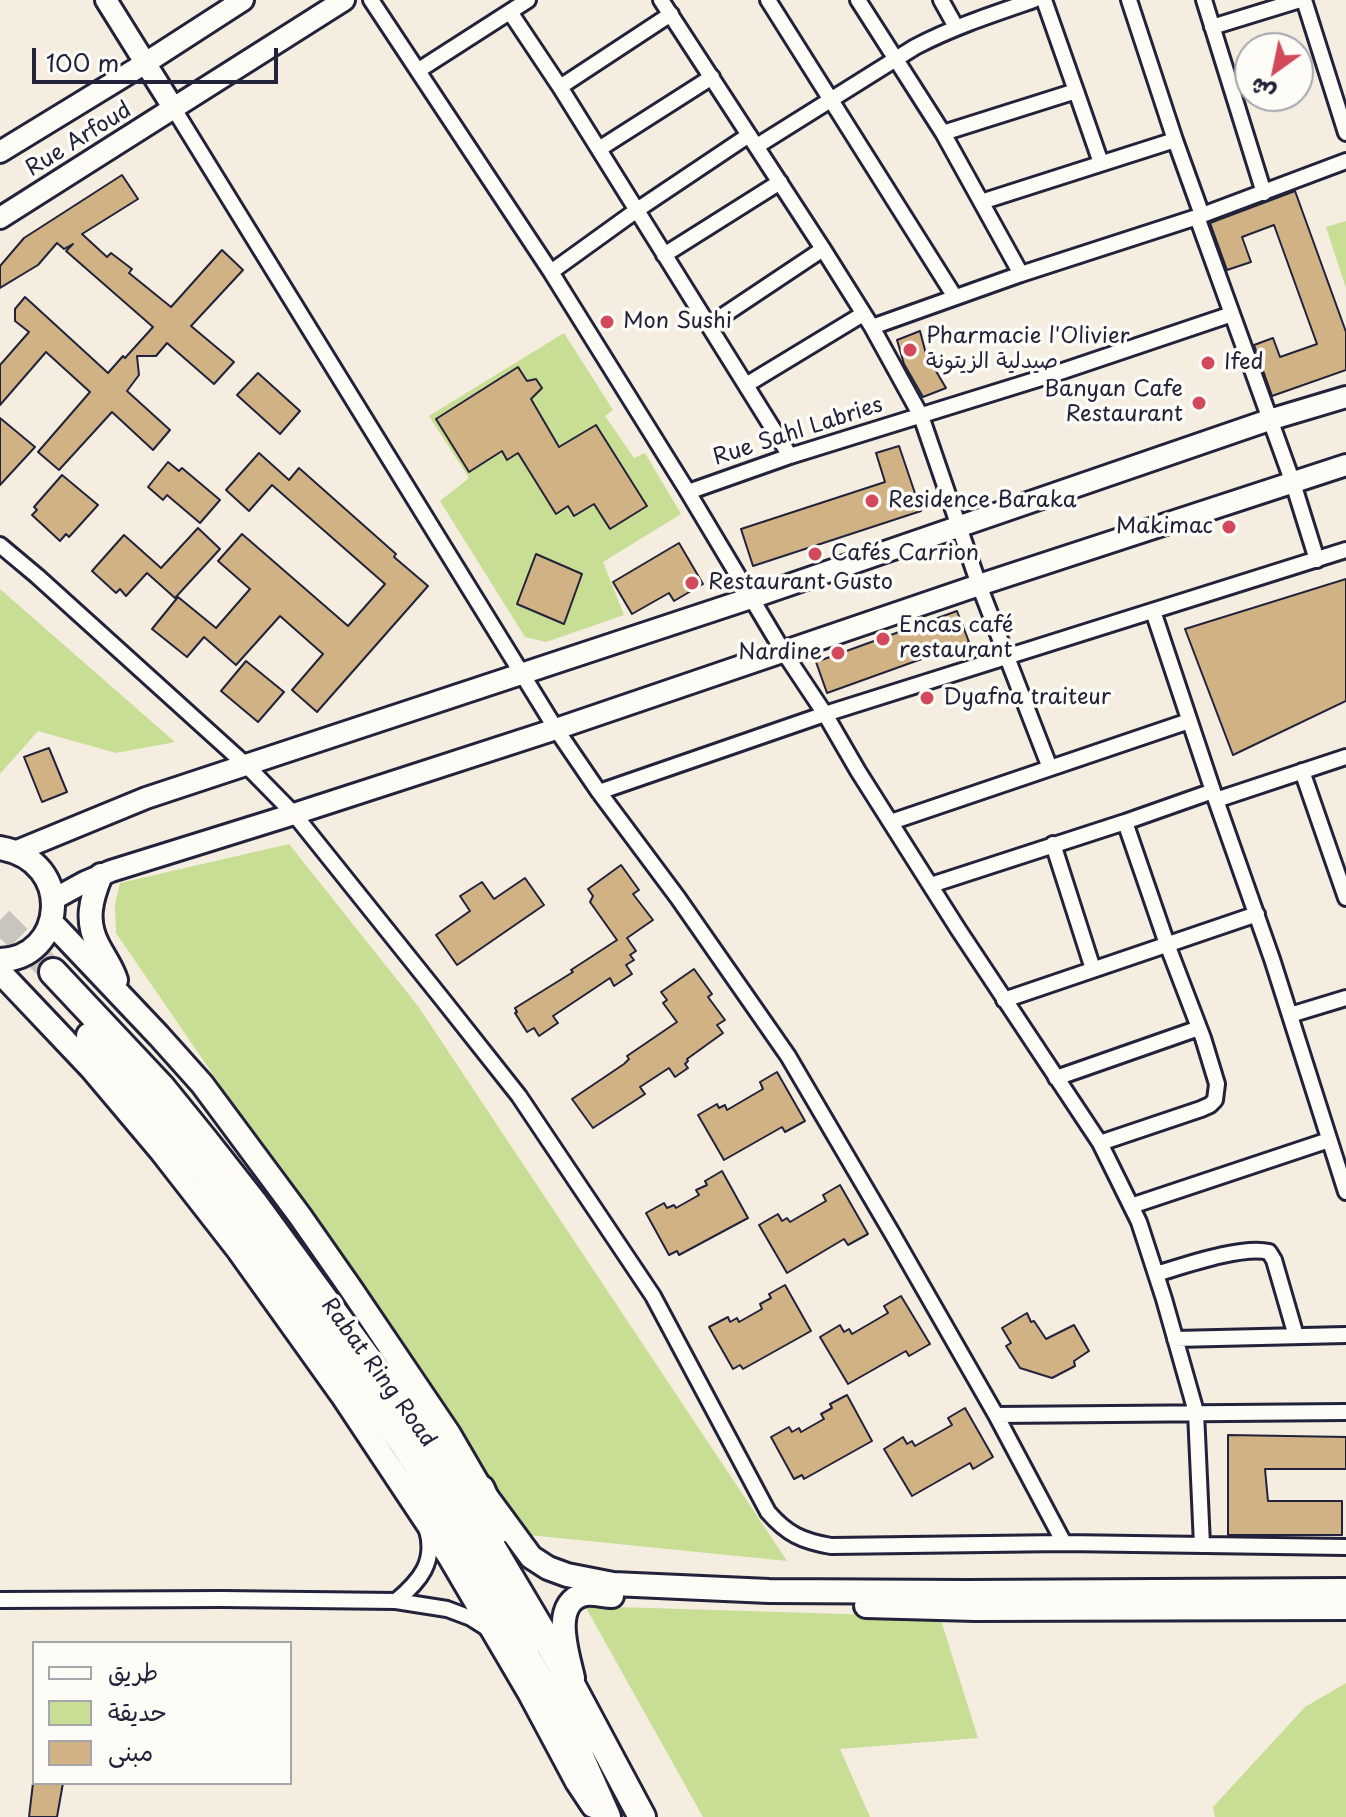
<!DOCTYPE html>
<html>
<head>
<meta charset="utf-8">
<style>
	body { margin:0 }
	#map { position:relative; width:1346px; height:1817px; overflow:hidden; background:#f4ede0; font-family:"Playpen Sans","Playpen Sans Arabic",sans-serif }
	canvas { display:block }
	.legend { position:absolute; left:32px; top:1641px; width:260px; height:144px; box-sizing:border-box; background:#fdfcf7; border:2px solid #a5a5ac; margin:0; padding:10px 14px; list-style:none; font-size:24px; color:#22223b }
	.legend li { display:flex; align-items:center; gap:16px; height:40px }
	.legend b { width:40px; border:2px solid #a5a5ac }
	.north { position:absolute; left:1234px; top:32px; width:80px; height:80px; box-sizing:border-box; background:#fdfcf7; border:2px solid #a5a5ac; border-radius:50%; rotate:213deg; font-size:22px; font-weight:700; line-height:32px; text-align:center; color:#22223b }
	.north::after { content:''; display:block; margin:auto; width:28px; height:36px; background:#d1495b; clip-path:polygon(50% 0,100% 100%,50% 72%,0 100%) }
	.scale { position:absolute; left:32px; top:48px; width:246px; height:36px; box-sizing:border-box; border:4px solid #22223b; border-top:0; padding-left:10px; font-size:24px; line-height:28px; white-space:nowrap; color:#22223b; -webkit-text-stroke:6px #fdfcf7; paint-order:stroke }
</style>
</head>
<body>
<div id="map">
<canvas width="1346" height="1817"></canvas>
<ul class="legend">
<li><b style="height:10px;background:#fdfcf7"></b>طريق</li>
<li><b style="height:22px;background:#c7de94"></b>حديقة</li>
<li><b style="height:22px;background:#d1b285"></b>مبنى</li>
</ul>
<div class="north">ش</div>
<div class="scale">100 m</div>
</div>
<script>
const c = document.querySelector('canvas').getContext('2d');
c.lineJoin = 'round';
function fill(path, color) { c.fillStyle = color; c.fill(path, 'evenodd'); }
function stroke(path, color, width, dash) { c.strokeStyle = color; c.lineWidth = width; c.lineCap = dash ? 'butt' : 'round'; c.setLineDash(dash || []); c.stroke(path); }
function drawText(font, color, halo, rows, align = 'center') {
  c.font = font + ' "Playpen Sans","Playpen Sans Arabic",sans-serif'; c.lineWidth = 7; c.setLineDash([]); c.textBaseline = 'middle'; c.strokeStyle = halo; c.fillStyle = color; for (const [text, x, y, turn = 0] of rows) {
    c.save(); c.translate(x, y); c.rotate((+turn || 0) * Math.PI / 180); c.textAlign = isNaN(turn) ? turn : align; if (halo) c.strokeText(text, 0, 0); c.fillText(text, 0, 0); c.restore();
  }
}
fill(new Path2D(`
	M1346,221V288L1326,227Z
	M564,333L613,410L605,416L634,458L645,453L681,514L603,562L624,615L546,642L525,637L440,501L469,478L429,416Z
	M0,589L175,742L116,753L38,731L0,774Z
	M289,844L418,1006L787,1561L529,1535L116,933L115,904L120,883Z
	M585,1606L940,1617L978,1738L840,1749L870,1817H703Z
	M1346,1683V1817H1215L1213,1807L1305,1707Z`), '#c7de94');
const building = new Path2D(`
	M122,175L138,199L82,234L107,257L111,253L132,269L129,273L171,307L222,250L243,270L191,326L234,362L214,384L167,343L156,356H137L139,375L127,391L170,430L153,450L112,412L59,470L38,452L90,392L46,352L0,405V365L29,332L15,321V309L25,297L108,373L123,356L125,358L153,327L66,251L73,244L64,249L57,243L38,265L0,288V266L24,238Z
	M1295,191L1346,332V370L1272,396L1254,345L1273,338L1280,357L1317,344L1274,225L1242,237L1251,262L1227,270L1210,223Z
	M920,331L926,354L946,388L923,397L904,364L897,340Z
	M518,367L527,381L536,379L542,388L531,399L559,447L596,425L647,506L610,529L594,504L574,516L568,506L556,514L518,453L507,460L502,451L469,472L436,419Z
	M258,373L300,411L280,434L237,395Z
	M0,418L35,447L0,485Z
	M899,446L921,511L753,566L741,529L885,482L876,453Z
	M259,453L289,480L299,468L396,554L394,557L428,586L317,712L292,690L323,654L280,616L236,665L204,637L187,657L152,629L178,597L216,628L250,589L218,561L242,534L348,626L385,584L272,485L249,511L226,490Z
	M168,462L179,471L182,468L220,500L200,523L167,495L163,500L148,487Z
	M62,475L98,505L69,537L66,534L60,541L32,515L37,510L34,507Z
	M198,528L220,549L175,598L147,573L126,596L120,589L116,593L92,571L124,535L161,568Z
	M679,543L703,584L674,601L669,593L632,614L613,582Z
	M536,554L582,574L564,624L517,604Z
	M1346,579V701L1233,755L1185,629Z
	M957,611L969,642L827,693L816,662Z
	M246,661L284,692L258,722L221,691Z
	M49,748L67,792L42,802L24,757Z
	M621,865L639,890L633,894L653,920L627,938L636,951L630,955L634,960L626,965L632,974L614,986L610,978L553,1016L558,1023L539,1036L534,1028L527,1032L515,1013L517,1012L515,1008L573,972L571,970L617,940L590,902L593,896L588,889Z
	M525,878L544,905L457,965L436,935L470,911L460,896L482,882L494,899Z
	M694,969L712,994L708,997L725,1020L717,1025L723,1033L687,1059L688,1061L685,1064L688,1068L675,1077L669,1068L640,1087L645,1094L593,1128L572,1099L624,1064L629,1059L627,1056L677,1022L663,1003L667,1000L661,992Z
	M777,1072L805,1121L785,1132L782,1127L724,1160L698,1115L717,1104L719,1108L725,1105L727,1110L763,1089L760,1082Z
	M722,1171L748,1218L679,1255L677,1251L669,1255L646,1213L664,1203L667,1208L674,1205L676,1208L699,1195L696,1190L707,1185L705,1181Z
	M840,1185L868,1234L848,1245L844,1239L787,1273L759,1225L778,1214L782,1221L787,1218L790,1222L826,1201L823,1195Z
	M785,1285L811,1331L743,1369L740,1365L733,1369L709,1327L728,1317L730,1322L737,1318L739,1322L762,1309L760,1304L771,1298L769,1294Z
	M901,1296L930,1344L909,1356L906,1351L848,1384L820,1337L840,1325L844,1332L849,1329L852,1334L888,1313L884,1306Z
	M1027,1313L1031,1322L1034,1321L1046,1339L1074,1325L1089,1351L1074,1361L1075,1366L1052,1378L1020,1368L1006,1346L1011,1343L1002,1328Z
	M847,1395L872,1441L804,1479L802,1475L794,1479L771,1437L789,1427L792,1432L799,1428L801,1432L824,1419L821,1414L832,1408L830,1404Z
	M965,1408L993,1457L973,1469L970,1463L912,1496L884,1449L903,1437L907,1444L912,1441L915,1446L952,1425L948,1418Z
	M1228,1435L1346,1437V1469H1265L1268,1501H1342V1535H1228Z
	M33,1783H63L57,1817H29Z`);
fill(building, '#d1b285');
stroke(building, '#22223b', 2);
stroke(new Path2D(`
	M0,920L53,972`), '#cac4bf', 26, [26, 13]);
const street = new Path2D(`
	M371,0L551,272L688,492L783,651L825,714L858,771L958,929L1100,1143L1139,1222L1164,1299L1196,1412L1202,1545
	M661,0L823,249L872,327L921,416L979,585L1050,768
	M768,0L955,297
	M858,0L943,133L1021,274
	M941,0L956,27
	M1129,0L1175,140L1202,215
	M1204,0L1264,193
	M1304,0L1346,133
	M510,12L560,87L790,456
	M1212,27L1300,0
	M419,70L528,0
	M560,87L671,14
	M1076,91L1101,163
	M174,109L556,729L599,792L678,898L788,1056L893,1235L996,1415L1064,1543
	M943,133L1076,91L1044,0
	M757,146L915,47C953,27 993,14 1034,0
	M599,149L712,77
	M981,202L1175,140
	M1197,217L1293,483L1317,560
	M664,255L780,182
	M551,272L637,210L749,135
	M709,325L823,249
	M872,327L1021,274L1197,217L1346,161
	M746,385L863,314
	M688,492L790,456L1051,375L1232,314
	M0,545L37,576L247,766L294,814L443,1000L519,1096L653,1296L768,1512C787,1534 802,1541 831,1546L1064,1543L1346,1547
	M1153,611L1216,800L1272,959L1346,1192
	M1302,771L1346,898
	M599,792L825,714L1346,550
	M1216,800L1346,757
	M891,822L1189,721
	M1053,844L1093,969
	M931,885L1125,822L1213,791
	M1004,1000L1257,914
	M1290,1015L1346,998
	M1056,1078L1199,1028
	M1100,1143L1201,1109L1210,1105L1215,1100L1217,1084L1203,1038L1167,944L1125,822
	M1131,1206L1329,1140
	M1156,1274C1183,1266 1243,1245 1269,1252L1274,1260L1296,1336
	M1175,1339L1346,1335
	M996,1415L1346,1412
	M0,1600L222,1599L396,1601L447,1609L471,1618L490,1630
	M396,1601C420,1581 436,1562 427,1530`);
const secondary = new Path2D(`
	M106,0L174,109
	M0,152L144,64L243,0
	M0,218L344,0
	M17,851L146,798L751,598L1269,420L1346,397
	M54,899L85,882L111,871L294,814L556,729L979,585L1346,465`);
const primary = new Path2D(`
	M0,848C76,861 65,959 0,960
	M101,875C91,899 85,921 98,945C104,957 112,967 116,980
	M51,922L159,1036L202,1084L300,1216L351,1289L449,1434L481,1489L531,1557L548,1568L567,1575L613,1584L769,1591L967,1592L1346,1590
	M0,972L91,1068L161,1151L239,1251L342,1395L449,1556L530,1694L577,1782L593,1806
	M866,1606L975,1609L1346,1608
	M573,1678C568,1655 549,1601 586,1594C594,1593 604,1596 612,1596`);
const highway = new Path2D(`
	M53,972L162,1088L205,1141L253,1202L367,1358L405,1405L436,1453L550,1645L642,1817
	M90,1036L144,1096L208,1173L285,1275L402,1442L444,1507L483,1576L579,1754L607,1817
	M481,1489L498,1530`);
stroke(street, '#22223b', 20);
stroke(secondary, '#22223b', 26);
stroke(primary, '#22223b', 28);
stroke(highway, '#22223b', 32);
stroke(street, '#fdfcf7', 14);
stroke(secondary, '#fdfcf7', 20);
stroke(primary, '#fdfcf7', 22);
stroke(highway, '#fdfcf7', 26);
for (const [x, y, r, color] of [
	[607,322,8,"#d1495b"],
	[910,350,8,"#d1495b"],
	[1208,363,8,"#d1495b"],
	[1199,403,8,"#d1495b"],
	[872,501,8,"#d1495b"],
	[1229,527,8,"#d1495b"],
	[815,554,8,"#d1495b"],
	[692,583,8,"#d1495b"],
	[883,639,8,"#d1495b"],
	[838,653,8,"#d1495b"],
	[927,698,8,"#d1495b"]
]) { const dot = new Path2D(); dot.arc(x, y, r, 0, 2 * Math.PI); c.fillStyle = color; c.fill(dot); stroke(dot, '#fdfcf7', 3); }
drawText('22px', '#22223b', '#fdfcf7', [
	["Rue Arfoud",79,140,-32],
	["Rue Sahl Labries",798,432,-18],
	["Rabat Ring Road",378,1373,54]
]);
drawText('22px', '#22223b', '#fdfcf7', [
	["Mon Sushi",623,322],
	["Pharmacie l'Olivier",926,337],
	["صيدلية الزيتونة",926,362],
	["Ifed",1224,363],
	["Banyan Cafe",1183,390,"right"],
	["Restaurant",1183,415,"right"],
	["Residence Baraka",888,501],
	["Makimac",1213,527,"right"],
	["Cafés Carrion",831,554],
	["Restaurant Gusto",708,583],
	["Encas café",899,626],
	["restaurant",899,651],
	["Nardine",822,653,"right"],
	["Dyafna traiteur",943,698]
], 'left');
</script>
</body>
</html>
